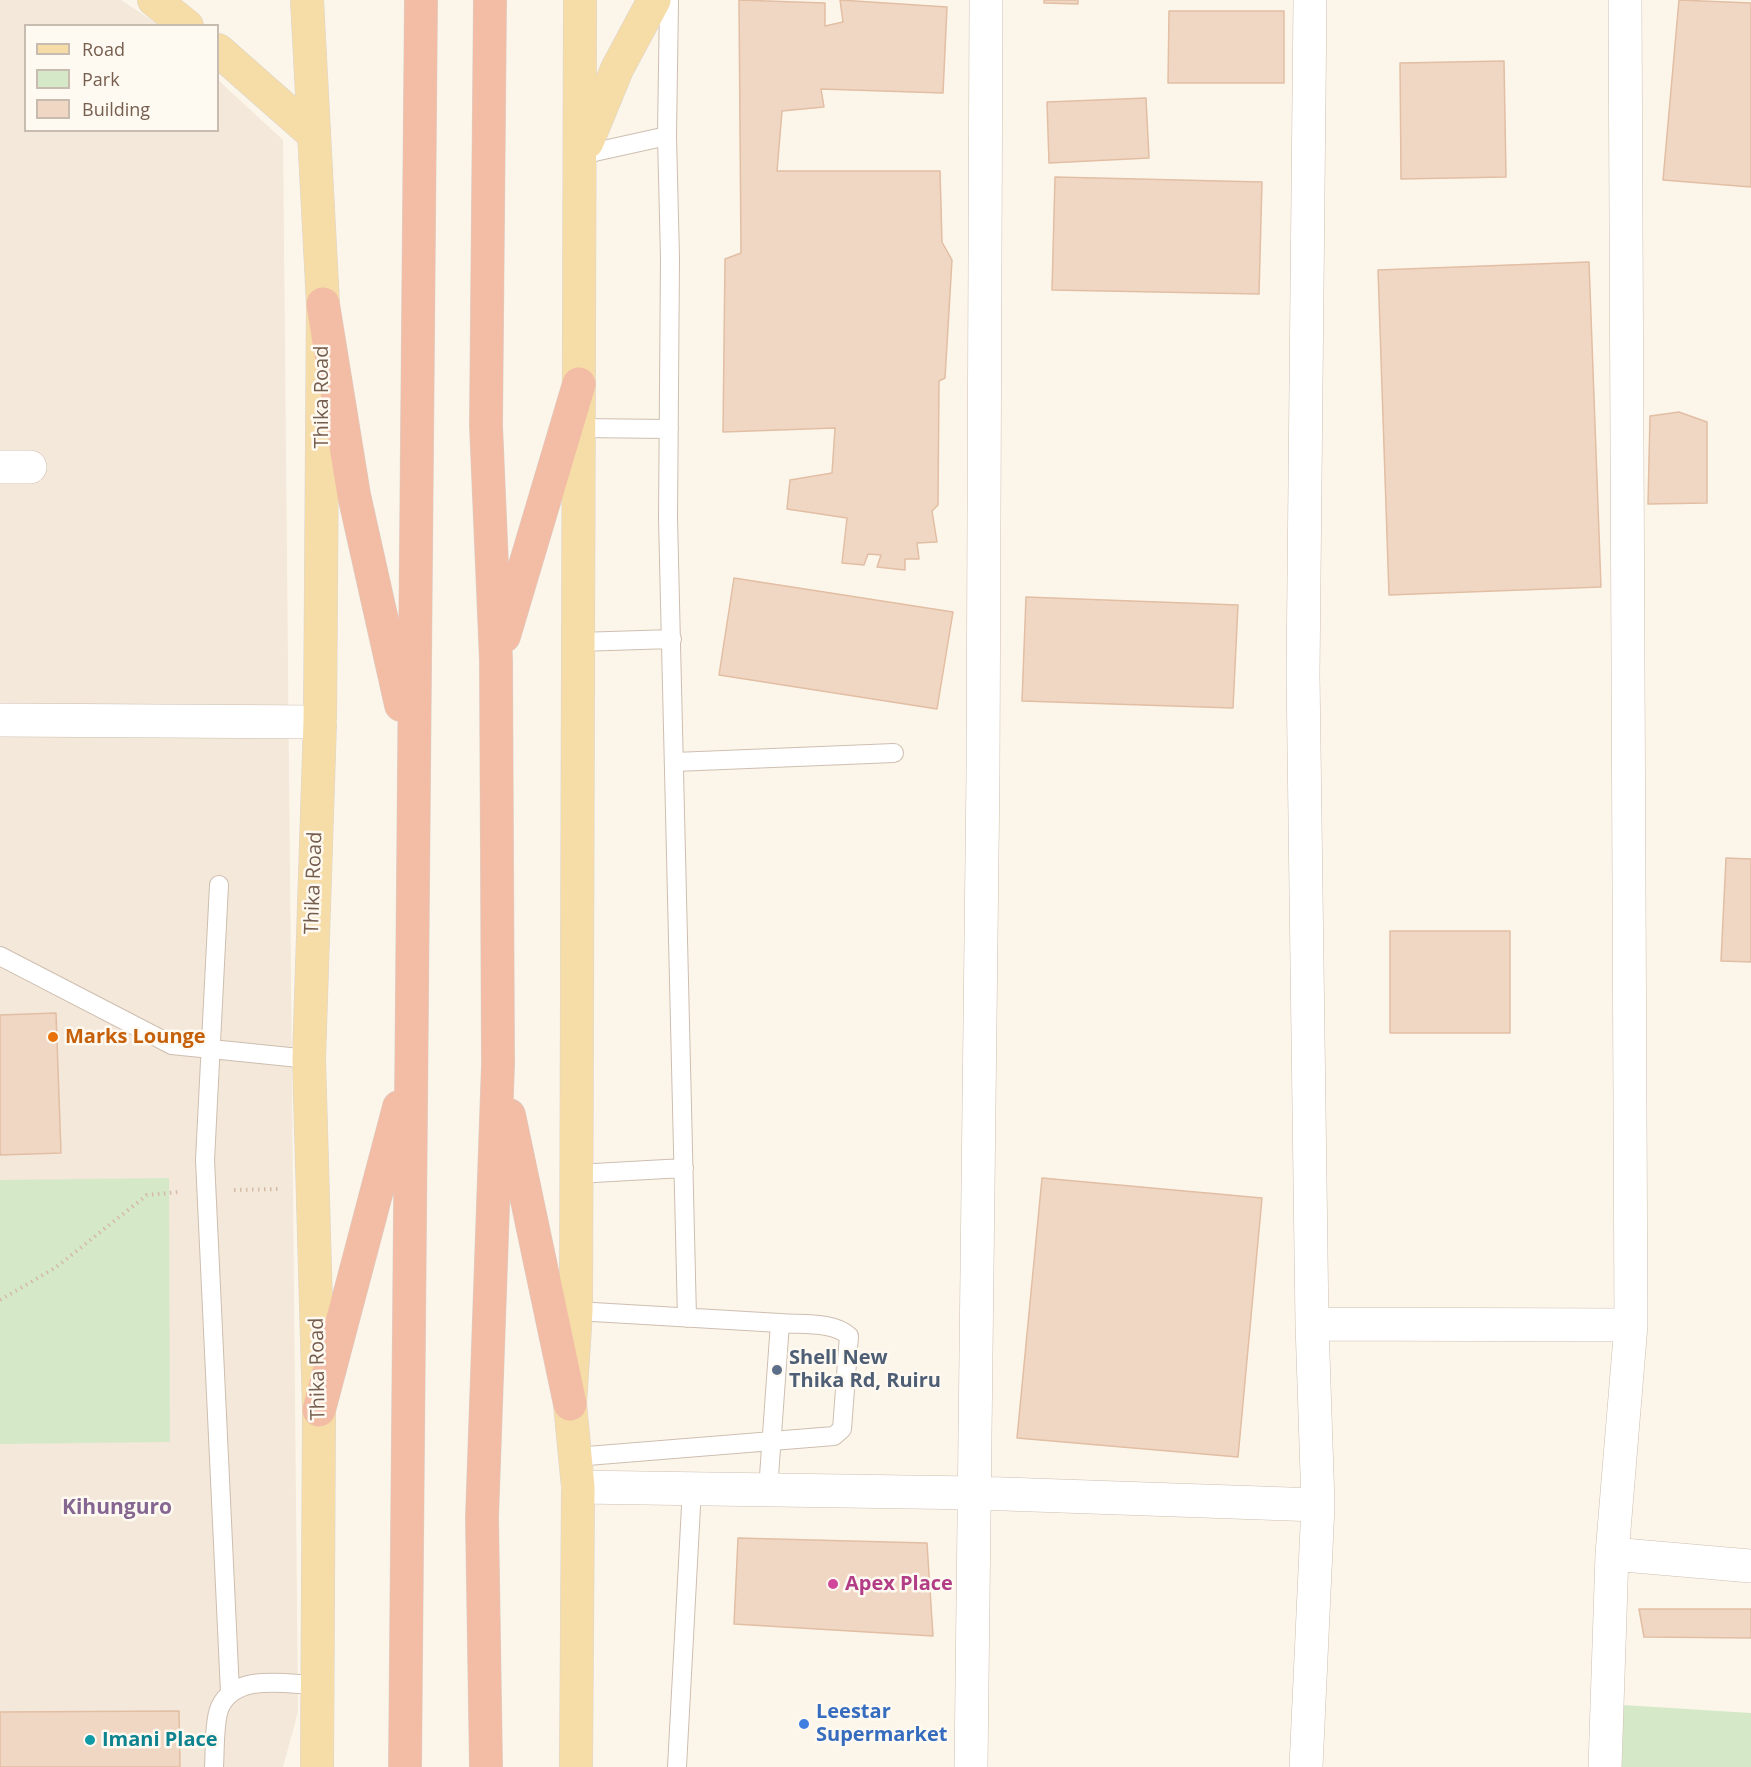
<!DOCTYPE html>
<html>
<head>
<meta charset="utf-8">
<style>
	body { margin:0 }
	#map { position:relative; width:1751px; height:1767px; overflow:hidden; background:#fcf6ea; font-family:"Open Sans",sans-serif }
	canvas { display:block }
	.legend { position:absolute; left:24px; top:24px; width:195px; height:108px; box-sizing:border-box; background:#fef9f1; border:2px solid #c8bbb0; margin:0; padding:8px 10px; list-style:none; font-size:18px; color:#765e4e }
	.legend li { display:flex; align-items:center; gap:12px; height:30px }
	.legend b { width:30px; border:2px solid #c8bbb0 }
</style>
</head>
<body>
<div id="map">
<canvas width="1751" height="1767"></canvas>
<ul class="legend">
<li><b style="height:8px;background:#f6dca7"></b>Road</li>
<li><b style="height:16px;background:#d5e9c9"></b>Park</li>
<li><b style="height:16px;background:#f0d7c3"></b>Building</li>
</ul>
</div>
<script>
const c = document.querySelector('canvas').getContext('2d');
c.lineJoin = 'round';
function fill(path, color) { c.fillStyle = color; c.fill(path, 'evenodd'); }
function stroke(path, color, width, dash) { c.strokeStyle = color; c.lineWidth = width; c.lineCap = dash ? 'butt' : 'round'; c.setLineDash(dash || []); c.stroke(path); }
function drawText(font, color, halo, rows, align = 'center') {
  c.font = font + ' "Open Sans",sans-serif'; c.lineWidth = 5; c.setLineDash([]); c.textBaseline = 'middle'; c.strokeStyle = halo; c.fillStyle = color; for (const [text, x, y, turn = 0] of rows) {
    c.save(); c.translate(x, y); c.rotate((+turn || 0) * Math.PI / 180); c.textAlign = isNaN(turn) ? turn : align; if (halo) c.strokeText(text, 0, 0); c.fillText(text, 0, 0); c.restore();
  }
}
fill(new Path2D(`
	M0,0H121L159,25L26,26V130H218V80L283,140L298,1712L283,1767H0Z`), '#f3e8d9');
fill(new Path2D(`
	M169,1178L170,1442L0,1444V1180Z
	M1607,1704L1751,1713V1767H1605Z`), '#d5e9c9');
const building = new Path2D(`
	M739,0L825,3V26L843,22L840,0L947,7L943,93L821,89L824,107L782,111L777,171H940L942,242L952,260L945,378L939,381L938,505L932,511L937,542L917,543L919,559H905V570L877,567L881,555L868,554L864,565L842,563L847,518L787,509L790,480L832,473L835,428L723,432L725,259L741,253Z
	M1044,0H1078V4L1044,3Z
	M1679,0L1751,3V187L1663,180Z
	M1169,11H1284V83H1168Z
	M1504,61L1506,177L1401,179L1400,63Z
	M1146,98L1149,158L1049,163L1047,102Z
	M1055,177L1262,182L1259,294L1052,290Z
	M1589,262L1601,587L1389,595L1378,270Z
	M1679,412L1707,422V503L1648,504L1650,416Z
	M734,578L953,612L937,709L719,675Z
	M1026,597L1238,605L1233,708L1022,701Z
	M1726,858L1751,859V962L1721,961Z
	M1390,931H1510V1033H1390Z
	M56,1013L61,1153L0,1155V1015Z
	M1042,1178L1262,1198L1238,1457L1017,1438Z
	M738,1538L927,1543L933,1636L734,1624Z
	M1639,1609H1751V1638L1644,1637Z
	M179,1711L180,1767H0V1712Z`);
fill(building, '#f0d7c3');
stroke(building, '#e2bea4', 1.5);
const lane = new Path2D(`
	M669,0L667,136L670,258L668,518L687,1318
	M581,155L667,136
	M579,428L669,429
	M579,642L672,639
	M675,762L894,753
	M219,885L205,1160L230,1692
	M0,956L172,1045L309,1059
	M576,1174L684,1168
	M576,1311L780,1323L768,1490
	M575,1457L834,1436L842,1429L849,1336C833,1321 801,1325 780,1323
	M214,1767C215,1752 214,1720 220,1707C236,1673 285,1684 316,1685
	M677,1767L692,1488`);
const street = new Path2D(`
	M0,467H30
	M0,720L320,722
	M1312,1324L1631,1325
	M578,1487L976,1493L1318,1505
	M1612,1554L1751,1566
	M971,1767L983,774L986,0
	M1306,1767L1318,1505L1312,1324L1303,674L1310,0
	M1605,1767L1612,1554L1631,1325L1625,0`);
const primary = new Path2D(`
	M154,0L187,26
	M307,0L323,304L320,722L309,1059L319,1410L317,1767
	M218,50L312,133
	M587,142L617,69L654,0
	M576,1767L578,1487L570,1404L576,1311L580,0`);
const highway = new Path2D(`
	M323,304L354,495L401,705
	M504,636L579,384
	M509,1115L570,1404
	M319,1410L399,1107
	M405,1767L421,0
	M486,1767L482,1518L498,1064L496,660L486,425L490,0`);
stroke(lane, '#cebeb0', 20);
stroke(street, '#cebeb0', 34);
stroke(primary, '#dbd5d1', 34);
stroke(highway, '#dbd5d1', 34);
stroke(new Path2D(`
	M234,1190L278,1189
	M0,1300L55,1268L147,1195L179,1192`), '#d5baa6', 4, [1.5, 4.5]);
stroke(lane, '#fff', 18);
stroke(street, '#fff', 33);
stroke(primary, '#f6dca7', 33);
stroke(highway, '#f2bca5', 33);
for (const [x, y, r, color] of [
	[53,1037,6,"#e8710a"],
	[777,1370,6,"#5c6f8a"],
	[833,1584,6,"#d1479c"],
	[804,1724,6,"#3f7fe0"],
	[90,1740,6,"#0f9aa8"]
]) { const dot = new Path2D(); dot.arc(x, y, r, 0, 2 * Math.PI); c.fillStyle = color; c.fill(dot); stroke(dot, '#fef9f1', 2); }
drawText('20px', '#765e4e', '#fef9f1', [
	["Thika Road",322,397,-90],
	["Thika Road",314,883,-88],
	["Thika Road",318,1369,-91]
]);
drawText('bold 20px', '#c56008', '#fef9f1', [
	["Marks Lounge",65,1037]
], 'left');
drawText('bold 20px', '#4e5e75', '#fef9f1', [
	["Shell New",789,1358],
	["Thika Rd, Ruiru",789,1381]
], 'left');
drawText('bold 20px', '#b23c85', '#fef9f1', [
	["Apex Place",845,1584]
], 'left');
drawText('bold 20px', '#366cbe', '#fef9f1', [
	["Leestar",816,1712],
	["Supermarket",816,1735]
], 'left');
drawText('bold 20px', '#0d838f', '#fef9f1', [
	["Imani Place",102,1740]
], 'left');
drawText('bold 21px', '#856691', '#fef9f1', [
	["Kihunguro",117,1508]
]);
</script>
</body>
</html>
